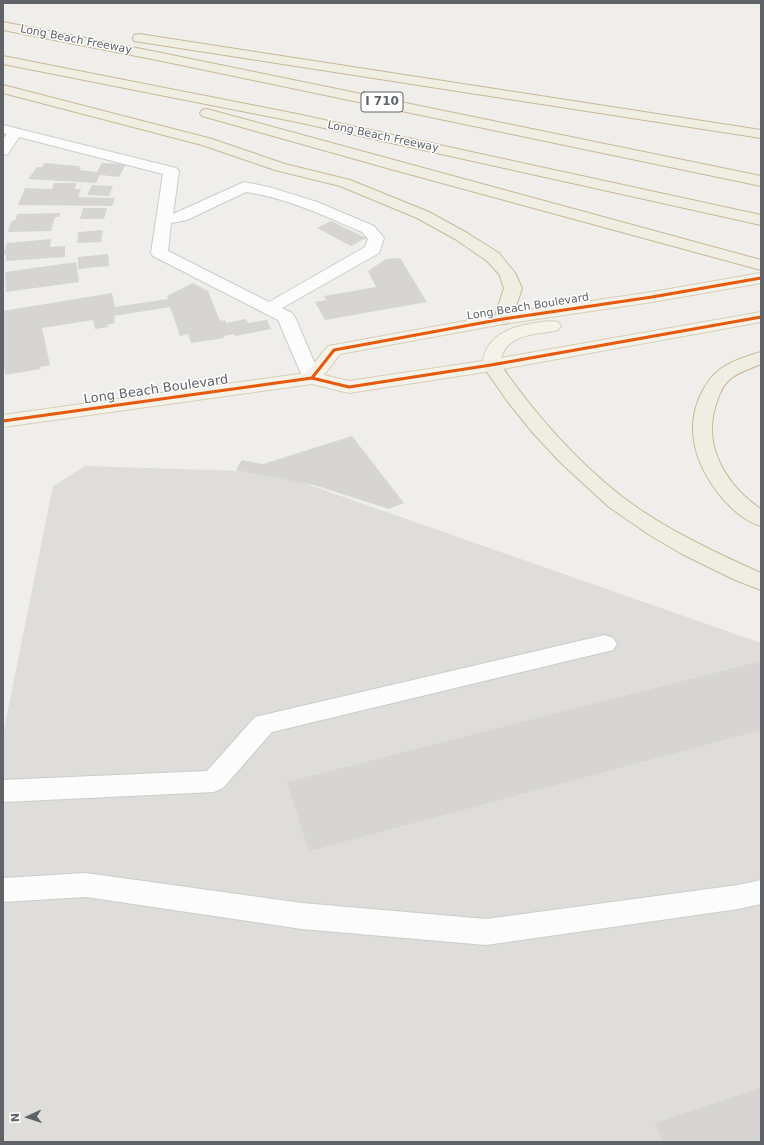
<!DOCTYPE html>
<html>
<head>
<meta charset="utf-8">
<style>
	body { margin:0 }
	#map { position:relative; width:764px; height:1145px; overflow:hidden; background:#efeeea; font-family:"DejaVu Sans",sans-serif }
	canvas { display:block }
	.frame { position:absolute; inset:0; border:4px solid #5f6368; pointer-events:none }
	.north { position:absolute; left:8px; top:1097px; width:40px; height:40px; -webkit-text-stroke:3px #fff; paint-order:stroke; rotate:267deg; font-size:11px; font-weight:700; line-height:16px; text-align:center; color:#5f6368 }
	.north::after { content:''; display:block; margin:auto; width:14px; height:18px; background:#5f6368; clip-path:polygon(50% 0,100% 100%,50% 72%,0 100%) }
</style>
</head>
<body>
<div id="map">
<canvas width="764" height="1145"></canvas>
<div class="frame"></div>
<div class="north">N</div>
</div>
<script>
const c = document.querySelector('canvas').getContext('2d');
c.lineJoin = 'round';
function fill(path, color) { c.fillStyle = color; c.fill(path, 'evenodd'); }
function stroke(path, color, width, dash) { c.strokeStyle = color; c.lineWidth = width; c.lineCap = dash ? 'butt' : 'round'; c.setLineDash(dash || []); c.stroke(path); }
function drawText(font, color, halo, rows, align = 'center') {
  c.font = font + ' "DejaVu Sans",sans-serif'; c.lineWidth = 3; c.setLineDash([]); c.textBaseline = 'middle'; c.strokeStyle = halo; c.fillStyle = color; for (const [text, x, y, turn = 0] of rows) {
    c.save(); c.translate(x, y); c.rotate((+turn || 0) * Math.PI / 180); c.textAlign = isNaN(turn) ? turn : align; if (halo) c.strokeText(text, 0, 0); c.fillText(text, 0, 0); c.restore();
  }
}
fill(new Path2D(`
	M85,466L272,472L761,643V1142H3V734L53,486Z`), '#dfddda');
fill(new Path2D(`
	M45,163L78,166H80L79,168H81L80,170L97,172L102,163L126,164L119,177L100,175L96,183L28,179L37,167H42Z
	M54,183H77L74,189H81L78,197L115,198L112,206L18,205L25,188L52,189Z
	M92,185L113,186L109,196L87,195Z
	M83,208H107L104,219H80Z
	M60,213L59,217H55L51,231L8,232L11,222L16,219L17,214Z
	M331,221L366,238L351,246L317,228Z
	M103,230L101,242L77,243L78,232Z
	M51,239L50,247L65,246V257L6,261V254L3,255L7,243Z
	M108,254L109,266L78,269V257Z
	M400,258L427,302L325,320L315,302L326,300L324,296L376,287L368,271L386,259Z
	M76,262L79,282L6,292L5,272Z
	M193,283L208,291L220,321L225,320L226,323L246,319L248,323L267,320L271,329L235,336L234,334L224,336V338L191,343L188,334L180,336L170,307L114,316L115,323L107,325L108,327L95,329L93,320L42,328L50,365L40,367L41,369L5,375L3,353V311L112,293L115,307L168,299L167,296Z
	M352,436L404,503L389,509L314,485L236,470L242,460L263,464Z
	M761,661V730L309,851L287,782Z
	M761,1088V1142H663L655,1123Z`), '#d6d5d3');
const minor = new Path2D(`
	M3,125L176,168L179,171L173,214L244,182L269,187L317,202L374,226L384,238L379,253L282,308L292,313L295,317L321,378L319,382L312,384L305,382L303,378L278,320L153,256L151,253L163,174L19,137L8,154L3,155V140L7,134L3,133ZM246,192C287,198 325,216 362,232L368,239L365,247L269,302L168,251L171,223L187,220Z
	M605,635L613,638L617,644L613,650L272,732L223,788L214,792L3,802V780L207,771L255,717Z
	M86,873L302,903L486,919L738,885L761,880V904L738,909L486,945L302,929L86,897L3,902V878Z`);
const major = new Path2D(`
	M761,273V283L652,302L503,324L340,354L324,375L349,381L483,361C487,335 511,327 534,323C542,322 550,320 558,322L561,326L558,330C538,335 509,332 501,358L761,312V322L491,371L349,393L312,384L3,427V415L306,373L328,346L334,345L503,314L652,292Z`);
const highway = new Path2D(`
	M3,22L157,52L761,176V186L157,60L3,30Z
	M139,34L761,130V138L134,41L133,38L134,35Z
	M3,56L297,114L761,215V225L297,122L3,64Z
	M3,85L212,139L285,164L350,180L429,212L467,233L499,253L515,273L522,288L512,319L509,323L503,324L497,323L494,319L504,288L499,274L487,261L455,239L417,218L340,186L275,170L202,145L3,93Z
	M207,109L761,260V270L394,170L202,116L200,113L202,110Z
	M761,352V364C750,369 737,372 728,381C721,388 718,398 715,408C703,448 728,487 761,509V526C744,521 729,507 718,493C696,464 684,429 701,394C705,386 710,377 717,372C726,363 749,355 761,352Z
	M491,359L498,361C533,412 576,461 625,499C667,530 714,552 761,573V590L735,580L682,554L648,534L609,507L561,463L533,433L508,402L482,365L484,361Z`);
stroke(minor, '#cbcccc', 2);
stroke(major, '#d7ceb8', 2);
stroke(highway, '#c8b996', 2);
fill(minor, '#fdfcfc');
fill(major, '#f4f2e9');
fill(highway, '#f0ede3');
stroke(new Path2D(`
	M312,378L334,350L503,319L652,297L761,278
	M3,421L312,378L349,387L491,365L761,317`), '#e8590c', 3);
drawText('11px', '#5f6368', '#fff', [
	["Long Beach Freeway",76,40,11],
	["Long Beach Freeway",383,137,12],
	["Long Beach Boulevard",528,307,-9]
]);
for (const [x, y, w] of [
	[382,102,42]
]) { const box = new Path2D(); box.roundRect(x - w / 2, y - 10, w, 20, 3); c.fillStyle = '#fff'; c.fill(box); stroke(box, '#5f6368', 1); }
drawText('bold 12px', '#5f6368', null, [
	["I 710",382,102]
]);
drawText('13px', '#5f6368', '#fff', [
	["Long Beach Boulevard",156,390,-8]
]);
</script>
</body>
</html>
